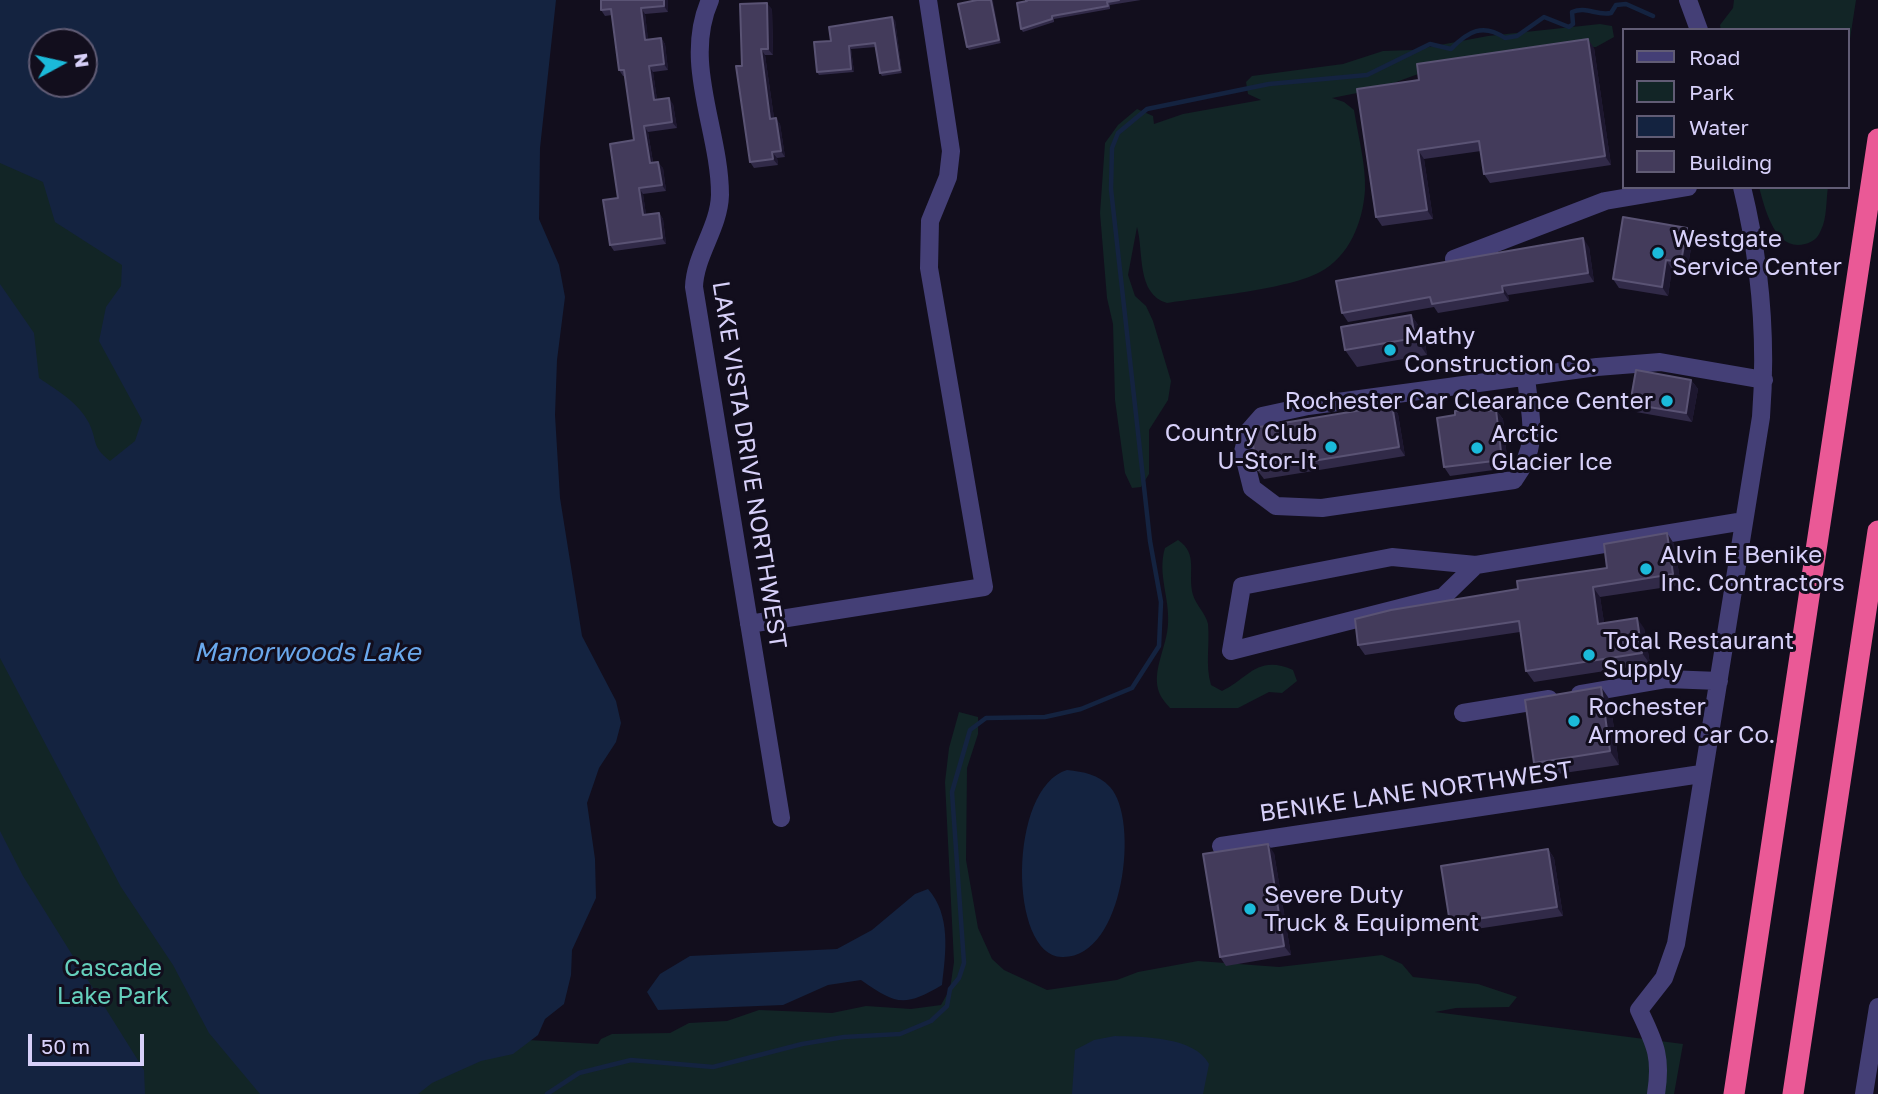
<!DOCTYPE html>
<html>
<head>
<meta charset="utf-8">
<style>
	body { margin:0 }
	#map { position:relative; width:1878px; height:1094px; overflow:hidden; background:#120e1d; font-family:"Golos Text",sans-serif }
	canvas { display:block }
	.legend { position:absolute; left:1622px; top:28px; width:228px; height:161px; box-sizing:border-box; background:#120e1d; border:2px solid #615c75; margin:0; padding:9px 12px; list-style:none; font-size:21px; color:#d7d0f9 }
	.legend li { display:flex; align-items:center; gap:14px; height:35px }
	.legend b { width:35px; border:2px solid #615c75 }
	.north { position:absolute; left:28px; top:28px; width:70px; height:70px; box-sizing:border-box; background:#120e1d; border:2px solid #615c75; border-radius:50%; rotate:82deg; font-size:19px; font-weight:700; line-height:28px; text-align:center; color:#d7d0f9 }
	.north::after { content:''; display:block; margin:auto; width:24px; height:32px; background:#1bbada; clip-path:polygon(50% 0,100% 100%,50% 72%,0 100%) }
	.scale { position:absolute; left:28px; top:1034px; width:116px; height:32px; box-sizing:border-box; border:4px solid #d7d0f9; border-top:0; padding-left:9px; font-size:21px; line-height:24px; white-space:nowrap; color:#d7d0f9; -webkit-text-stroke:5px #120e1d; paint-order:stroke }
</style>
</head>
<body>
<div id="map">
<canvas width="1878" height="1094"></canvas>
<ul class="legend">
<li><b style="height:9px;background:#443f76"></b>Road</li>
<li><b style="height:19px;background:#122526"></b>Park</li>
<li><b style="height:19px;background:#142340"></b>Water</li>
<li><b style="height:19px;background:#433b5b"></b>Building</li>
</ul>
<div class="north">N</div>
<div class="scale">50 m</div>
</div>
<script>
const c = document.querySelector('canvas').getContext('2d');
c.lineJoin = 'round';
function fill(path, color) { c.fillStyle = color; c.fill(path, 'evenodd'); }
function stroke(path, color, width, dash) { c.strokeStyle = color; c.lineWidth = width; c.lineCap = dash ? 'butt' : 'round'; c.setLineDash(dash || []); c.stroke(path); }
function drawText(font, color, halo, rows, align = 'center') {
  c.font = font + ' "Golos Text",sans-serif'; c.lineWidth = 6; c.setLineDash([]); c.textBaseline = 'middle'; c.strokeStyle = halo; c.fillStyle = color; for (const [text, x, y, turn = 0] of rows) {
    c.save(); c.translate(x, y); c.rotate((+turn || 0) * Math.PI / 180); c.textAlign = isNaN(turn) ? turn : align; if (halo) c.strokeText(text, 0, 0); c.fillText(text, 0, 0); c.restore();
  }
}
fill(new Path2D(`
	M1734,0H1856L1848,52V30H1721L1720,25L1733,8Z
	M1600,24L1612,26L1614,37L1596,47H1564L1432,69L1377,89L1332,98L1344,102L1354,110C1358,136 1366,164 1365,190C1363,222 1349,257 1320,272C1290,289 1205,297 1167,303C1136,294 1144,252 1137,227L1128,275L1135,296L1146,306L1153,321L1171,381L1168,400L1149,430V474L1141,487L1132,488L1125,473L1115,400L1113,324L1107,298L1100,213L1105,143L1118,125L1137,109L1153,116L1154,124L1183,114L1261,100L1248,94L1246,82L1252,76L1343,64L1383,51L1413,50L1488,36Z
	M101,75L231,1023L598,1044L601,1039L612,1034L670,1033L689,1023L727,1021L759,1010L832,1013L866,1006L911,1009L941,1005L950,989L954,962L945,782L949,748L959,712L978,717V734L967,768L966,860L978,928L992,959L1004,970L1047,990L1117,980L1138,972L1198,961L1279,967L1382,955L1402,964L1413,977L1478,984L1517,997L1509,1007L1456,1008L1435,1012L1683,1044L1674,1094H0V90C31,85 75,89 101,75Z
	M1759,187H1828C1826,200 1827,219 1821,230C1818,238 1813,242 1805,244C1775,252 1765,209 1759,187Z
	M1178,540C1199,554 1187,573 1193,595C1196,605 1206,614 1208,624C1210,646 1205,664 1211,685L1222,691C1248,679 1257,654 1293,670L1297,681L1282,693L1269,692L1238,708H1170C1165,702 1160,697 1158,689C1153,668 1167,646 1168,624C1170,598 1157,574 1165,548Z`), '#122526');
fill(new Path2D(`
	M0,0H556L540,148L539,219L559,265L565,297L557,360L555,415L560,498L582,636L616,701L621,723L616,742L599,768L587,803L595,859L596,898L572,950L571,975L564,1004L545,1019L538,1035L513,1054L481,1061L432,1083L418,1094H260L209,1033L173,965L121,887L0,658V284L34,333L39,378C58,391 78,402 89,423C98,442 91,446 110,461L135,441L142,420L99,341L106,307L121,286L122,265L55,222L43,182L0,163ZM84,42V84H42V42Z
	M1067,770C1084,772 1098,774 1110,787C1140,819 1124,959 1062,957C1008,956 1008,787 1067,770Z
	M0,831L23,876L144,1070L145,1094H0Z
	M928,889C951,915 946,952 942,985C903,1008 896,1004 861,980L828,985L783,1005L658,1010L647,992L660,974L690,956L837,949L872,930L915,894Z
	M1115,1036C1142,1037 1194,1036 1209,1064L1203,1094H1072L1075,1050L1094,1040Z`), '#142340');
stroke(new Path2D(`
	M547,1094L579,1073L631,1060L713,1067L802,1044L844,1037L900,1034L931,1021L947,1006L950,989L959,978L964,963L952,792L970,730L986,718L1045,717L1081,709L1132,688L1159,646L1161,602L1150,541L1111,189L1112,148L1118,133L1147,109L1269,84L1367,75L1430,44L1451,49C1468,31 1483,23 1505,38L1517,36L1544,17L1569,27L1573,24L1572,12C1587,6 1596,16 1611,13L1616,5L1626,4L1653,16`), '#142340', 4.5);
stroke(new Path2D(`
	M710,0C682,63 720,130 720,195C719,228 695,255 694,287L781,818
	M1688,0L1699,30
	M1454,259L1605,201L1688,187
	M1526,377C1530,419 1541,443 1514,480L1322,508L1276,506L1252,488L1243,452L1248,432L1262,416L1308,406L1597,367L1660,362L1764,380
	M1476,565L1443,597L1231,651L1242,586L1392,557L1476,565L1744,521
	M749,624L984,587L929,268L930,221L948,177L951,151L928,0
	M1580,694L1667,679L1719,681
	M1463,713L1549,699
	M1221,846L1701,774
	M1656,1094C1662,1056 1655,1044 1639,1010L1664,978L1676,944L1761,417C1767,339 1761,264 1742,187
	M1864,1094L1878,1007`), '#443f76', 18);
stroke(new Path2D(`
	M1734,1094L1878,139
	M1793,1094L1878,531`), '#ea5996', 21);
fill(new Path2D(`
	M601,0H668V12L645,14L648,40L661,38L665,44L668,70L653,72L657,100L673,104L677,128L648,132L653,162L663,168L666,191L643,194L646,215L659,213L663,219L666,244L614,251L610,245L618,198L634,140L625,76H623L619,70L612,15L605,16L601,10Z
	M977,0L1001,43L969,50L967,47Z
	M1026,0H1141L1110,5V9L1054,19V22L1023,32L1021,29Z
	M772,9L773,55H765L774,118L780,124L785,157L777,158L778,165L754,168L750,162L742,66Z
	M895,20L902,73L882,76L880,73L876,47L851,49L854,72L819,75L817,72L831,41Z
	M1594,48L1611,165L1490,183L1484,174L1481,151L1424,159L1433,219L1382,226L1376,217L1419,80Z
	M1693,237L1687,271L1672,269L1668,296L1619,288L1613,279Z
	M1589,247L1594,282L1508,295L1509,301L1438,313L1434,307L1348,322L1342,313Z
	M1411,315L1423,332L1427,355L1357,367L1345,350Z
	M1691,380L1698,389L1692,422L1636,412L1630,404Z
	M1392,405L1398,414L1405,456L1264,479L1257,470Z
	M1482,407L1485,411L1496,410L1503,419L1508,468L1450,476L1444,467L1455,415Z
	M1667,533L1674,544L1681,585L1600,597L1604,623L1644,628L1650,664L1534,682L1526,671L1520,632L1365,655L1358,645L1518,589L1607,568Z
	M1610,700L1619,765L1543,776L1534,763Z
	M1548,849L1554,858L1563,916L1456,932L1450,923Z
	M1274,853L1291,955L1226,966L1220,957Z`), '#312a48');
fill(new Path2D(`
	M664,0H668V12L664,6Z
	M991,0H993L1001,43L999,40Z
	M767,3L772,9L773,55L768,49Z
	M641,8L645,14L649,47L645,40Z
	M892,17L895,20L902,73L900,70Z
	M661,38L665,44L668,70L664,64Z
	M1588,39L1594,48L1611,165L1605,156Z
	M849,46L851,49L854,72L851,69Z
	M761,49L765,55L775,125L770,119Z
	M649,66L653,72L658,106L654,100Z
	M669,98L673,104L677,128L672,122Z
	M776,118L780,124L785,157L781,151Z
	M644,126L648,132L654,169L650,163Z
	M1418,150L1424,159L1433,219L1427,210Z
	M772,152L777,158L778,165L773,159Z
	M658,162L663,168L666,191L662,185Z
	M639,188L643,194L647,221L643,215Z
	M659,213L663,219L666,244L662,238Z
	M1687,228L1693,237L1687,271L1681,262Z
	M1583,238L1589,247L1594,282L1588,273Z
	M1666,260L1672,269L1668,296L1662,287Z
	M1502,286L1508,295L1509,301L1503,292Z
	M1411,315L1423,332L1427,355L1415,338Z
	M1691,380L1698,389L1692,422L1686,413Z
	M1392,405L1398,414L1405,456L1399,447Z
	M1496,410L1503,419L1508,468L1502,460Z
	M1667,533L1674,544L1681,585L1673,574Z
	M1593,587L1600,597L1606,634L1598,624Z
	M1637,618L1644,628L1650,664L1642,653Z
	M1601,687L1610,700L1619,765L1610,751Z
	M1268,844L1274,853L1291,955L1284,946Z
	M1548,849L1554,858L1563,916L1557,907Z`), '#1d172f');
const building = new Path2D(`
	M601,0H664V6L641,8L645,40L661,38L664,64L649,66L654,100L669,98L672,122L644,126L650,163L658,162L662,185L639,188L643,215L659,213L662,238L610,245L603,200L618,198L610,144L634,140L624,70H619L611,9L601,10Z
	M977,0H991L999,40L967,47L958,4Z
	M1026,0H1119L1107,2L1108,6L1052,16V19L1021,29L1017,3L1027,1Z
	M767,3L768,49H761L770,119L776,118L781,151L772,152L773,159L750,162L736,66H742L740,4Z
	M892,17L900,70L880,73L875,43L849,46L851,69L817,72L814,42L831,41L829,27Z
	M1588,39L1605,156L1484,174L1479,141L1418,150L1427,210L1376,217L1357,89L1419,80L1417,64Z
	M1623,217L1687,228L1681,262L1666,260L1662,287L1613,279Z
	M1583,238L1588,273L1502,286L1503,292L1432,304L1430,297L1342,313L1336,281Z
	M1411,315L1415,338L1345,350L1341,327Z
	M1636,370L1691,380L1686,413L1630,404Z
	M1392,405L1399,447L1257,470L1251,432L1253,428Z
	M1482,407L1483,411L1496,410L1502,460L1444,467L1437,418L1455,415V411Z
	M1667,533L1673,574L1593,587L1598,624L1637,618L1642,653L1526,671L1519,621L1358,645L1355,619L1391,610L1518,589L1517,581L1607,568L1604,544Z
	M1601,687L1610,751L1534,763L1525,700Z
	M1268,844L1284,946L1220,957L1203,854Z
	M1548,849L1557,907L1450,923L1441,866Z`);
fill(building, '#433b5b');
stroke(building, '#5a5374', 2);
for (const [x, y, r, color] of [
	[1658,253,7,"#1bbada"],
	[1390,350,7,"#1bbada"],
	[1667,401,7,"#1bbada"],
	[1331,447,7,"#1bbada"],
	[1477,448,7,"#1bbada"],
	[1646,569,7,"#1bbada"],
	[1589,655,7,"#1bbada"],
	[1574,721,7,"#1bbada"],
	[1250,909,7,"#1bbada"]
]) { const dot = new Path2D(); dot.arc(x, y, r, 0, 2 * Math.PI); c.fillStyle = color; c.fill(dot); stroke(dot, '#120e1d', 2.5); }
drawText('24px', '#d7d0f9', '#120e1d', [
	["Westgate",1672,239],
	["Service Center",1672,267],
	["Mathy",1404,336],
	["Construction Co.",1404,364],
	["Rochester Car Clearance Center",1653,401,"right"],
	["Country Club",1317,433,"right"],
	["U-Stor-It",1317,461,"right"],
	["Arctic",1491,434],
	["Glacier Ice",1491,462],
	["Alvin E Benike",1660,555],
	["Inc. Contractors",1660,583],
	["Total Restaurant",1603,641],
	["Supply",1603,669],
	["Rochester",1588,707],
	["Armored Car Co.",1588,735],
	["Severe Duty",1264,895],
	["Truck & Equipment",1264,923]
], 'left');
drawText('24px', '#d7d0f9', '#120e1d', [
	["LAKE VISTA DRIVE NORTHWEST",749,465,81],
	["BENIKE LANE NORTHWEST",1416,792,-8]
]);
drawText('24px', '#65cfbc', '#120e1d', [
	["Cascade",113,968],
	["Lake Park",113,996]
]);
drawText('italic 26px', '#6aa8ec', '#120e1d', [
	["Manorwoods Lake",307,653]
]);
</script>
</body>
</html>
